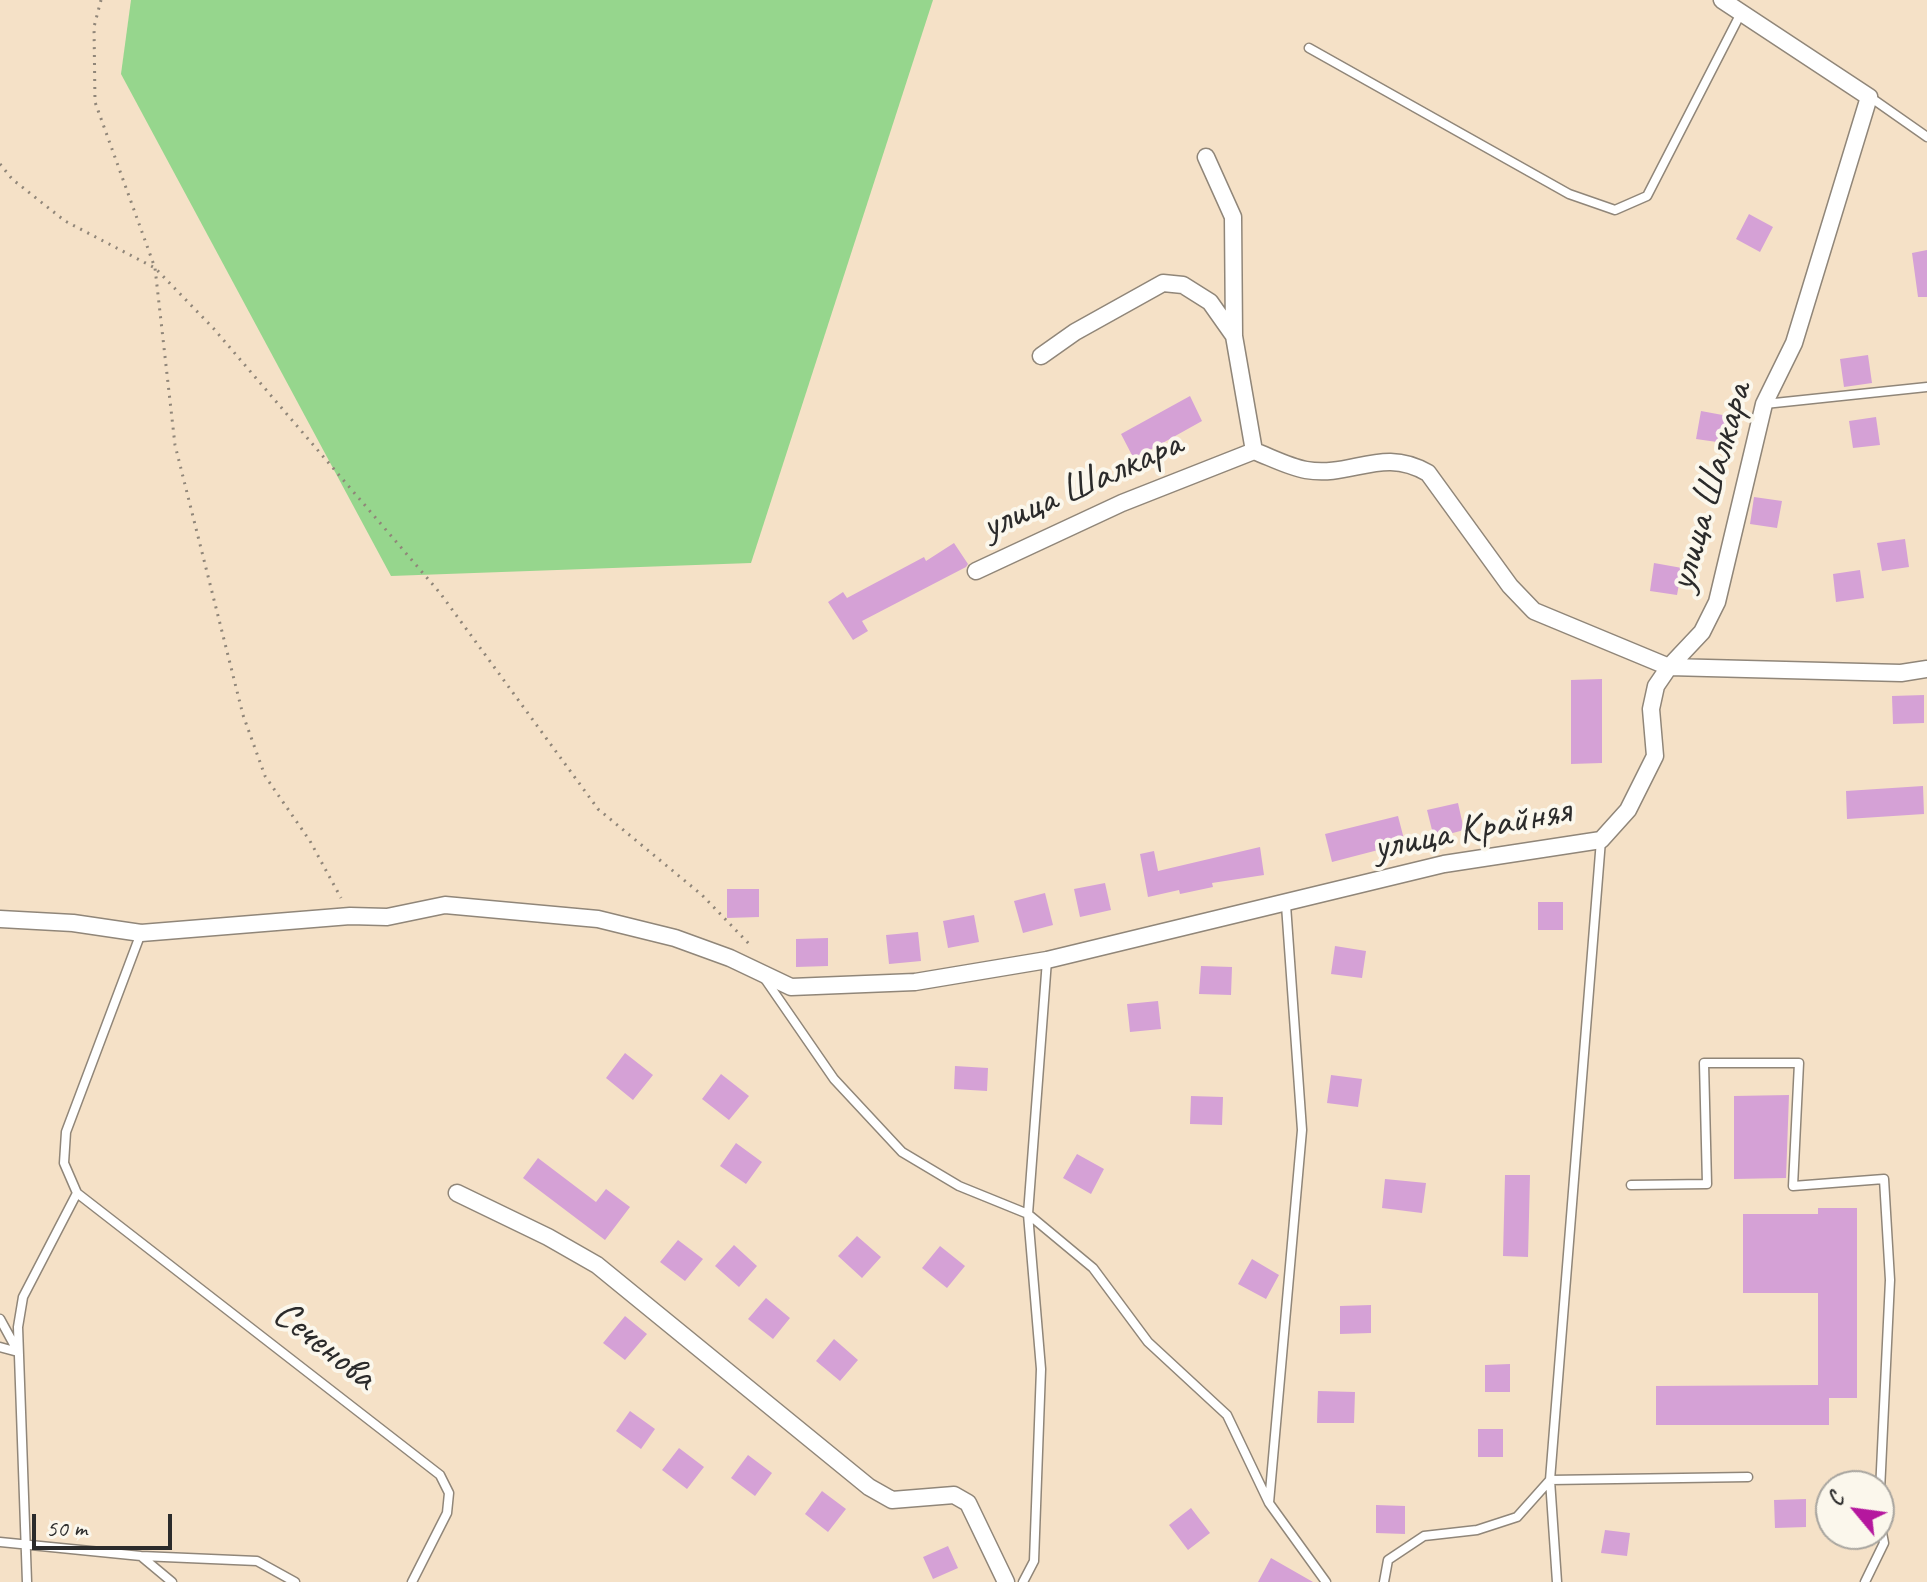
<!DOCTYPE html>
<html>
<head>
<meta charset="utf-8">
<style>
	body { margin:0 }
	#map { position:relative; width:1927px; height:1582px; overflow:hidden; background:#f5e1c7; font-family:Caveat,sans-serif }
	canvas { display:block }
	.north { position:absolute; left:1815px; top:1470px; width:80px; height:80px; box-sizing:border-box; background:#fbf7ec; border:2px solid #a8a59f; border-radius:50%; rotate:299deg; font-size:22px; font-weight:700; line-height:32px; text-align:center; color:#2b2b2b }
	.north::after { content:''; display:block; margin:auto; width:28px; height:36px; background:#b5179e; clip-path:polygon(50% 0,100% 100%,50% 72%,0 100%) }
	.scale { position:absolute; left:32px; top:1514px; width:140px; height:36px; box-sizing:border-box; border:4px solid #2b2b2b; border-top:0; padding-left:10px; font-size:24px; line-height:28px; white-space:nowrap; color:#2b2b2b; -webkit-text-stroke:6px #fbf7ec; paint-order:stroke }
</style>
</head>
<body>
<div id="map">
<canvas width="1927" height="1582"></canvas>
<div class="north">С</div>
<div class="scale">50 m</div>
</div>
<script>
const c = document.querySelector('canvas').getContext('2d');
c.lineJoin = 'round';
function fill(path, color) { c.fillStyle = color; c.fill(path, 'evenodd'); }
function stroke(path, color, width, dash) { c.strokeStyle = color; c.lineWidth = width; c.lineCap = dash ? 'butt' : 'round'; c.setLineDash(dash || []); c.stroke(path); }
function drawText(font, color, halo, rows, align = 'center') {
  c.font = font + ' Caveat,sans-serif'; c.lineWidth = 8; c.setLineDash([]); c.textBaseline = 'middle'; c.strokeStyle = halo; c.fillStyle = color; for (const [text, x, y, turn = 0] of rows) {
    c.save(); c.translate(x, y); c.rotate((+turn || 0) * Math.PI / 180); c.textAlign = isNaN(turn) ? turn : align; if (halo) c.strokeText(text, 0, 0); c.fillText(text, 0, 0); c.restore();
  }
}
fill(new Path2D(`
	M131,0H933L751,563L391,576L121,74Z`), '#96d68d');
fill(new Path2D(`
	M1749,214L1773,227L1760,252L1736,239Z
	M1927,250V297H1918L1912,253Z
	M1868,355L1872,383L1844,387L1840,359Z
	M1190,396L1202,421L1134,459L1121,434Z
	M1701,411L1728,416L1724,443L1696,439Z
	M1876,417L1880,445L1853,448L1849,421Z
	M1754,497L1782,501L1777,528L1750,524Z
	M1905,539L1909,567L1882,571L1877,543Z
	M954,543L968,564L966,567L862,621L868,631L853,640L828,602L843,592L847,598L924,557L926,561Z
	M1654,563L1682,568L1677,595L1650,591Z
	M1860,570L1864,598L1836,602L1833,574Z
	M1602,679V763L1571,764V680Z
	M1924,695V723L1893,724L1892,696Z
	M1923,786L1924,814L1847,819L1846,791Z
	M1458,803L1464,830L1434,838L1427,810Z
	M1398,816L1405,843L1332,862L1325,834Z
	M1260,847L1264,875L1212,883L1213,887L1180,894L1179,890L1148,897L1140,854L1154,851L1158,871Z
	M1105,883L1111,910L1080,917L1074,889Z
	M727,889H759V917L727,918Z
	M1045,893L1053,925L1023,933L1014,901Z
	M1538,902H1563V930H1538Z
	M974,915L979,942L948,948L943,921Z
	M918,932L921,961L889,964L886,935Z
	M828,938V966L796,967V939Z
	M1335,946L1366,951L1362,978L1331,974Z
	M1201,966L1232,967L1231,995L1199,994Z
	M1158,1001L1161,1029L1130,1032L1127,1004Z
	M625,1053L653,1075L633,1100L606,1078Z
	M955,1066L988,1068L987,1091L954,1089Z
	M721,1074L749,1096L729,1120L702,1099Z
	M1331,1075L1362,1079L1358,1107L1327,1103Z
	M1789,1095L1786,1178L1734,1179V1096Z
	M1191,1096L1223,1097L1222,1125L1190,1124Z
	M736,1143L762,1162L746,1184L720,1166Z
	M1077,1154L1104,1169L1091,1194L1063,1178Z
	M538,1158L596,1202L606,1189L630,1207L605,1240L523,1178Z
	M1505,1175H1530L1528,1257L1503,1256Z
	M1385,1179L1426,1183L1422,1213L1382,1208Z
	M1818,1208H1857V1398H1829V1425H1656V1386L1818,1385V1293H1743V1214H1818Z
	M857,1236L881,1257L862,1278L838,1256Z
	M678,1240L703,1259L685,1281L660,1262Z
	M734,1245L757,1266L739,1287L715,1266Z
	M940,1246L965,1266L947,1288L922,1268Z
	M1252,1259L1279,1275L1266,1299L1238,1284Z
	M766,1298L790,1318L773,1339L748,1319Z
	M1371,1305V1333L1340,1334V1306Z
	M625,1316L647,1334L625,1360L603,1343Z
	M834,1339L858,1360L840,1381L816,1361Z
	M1510,1364V1392H1485V1365Z
	M1318,1391L1355,1392L1354,1423H1317Z
	M630,1411L655,1429L641,1449L616,1431Z
	M1478,1429H1503V1457H1478Z
	M679,1448L704,1467L687,1489L662,1470Z
	M748,1455L772,1473L755,1496L731,1478Z
	M822,1491L846,1509L828,1532L805,1514Z
	M1806,1499V1527L1775,1528L1774,1500Z
	M1376,1505L1405,1506V1534L1376,1533Z
	M1191,1508L1210,1533L1188,1550L1169,1525Z
	M1605,1530L1630,1533L1627,1556L1601,1553Z
	M948,1546L958,1568L933,1579L923,1557Z
	M1271,1558L1313,1582H1258Z`), '#d5a1d6');
const service = new Path2D(`
	M1309,48L1569,194L1615,210L1647,196L1741,13
	M1870,97L1927,137
	M1765,404L1927,387
	M1601,840L1550,1480L1748,1477
	M1286,905L1302,1130L1269,1503L1326,1582
	M765,979L834,1079L902,1152L959,1186L1028,1214L1093,1268L1148,1342L1227,1415L1269,1503
	M1631,1185L1707,1184L1704,1063H1799L1793,1186L1884,1179L1890,1280L1879,1512
	M77,1193L440,1475L449,1493L447,1513L412,1582
	M0,1319L17,1350
	M0,1347L18,1352
	M1550,1480L1557,1582
	M0,1542L141,1556L257,1561L295,1582
	M142,1557L172,1582
	M27,1582L18,1327L23,1297L77,1193L64,1163L66,1132L141,933
	M1023,1582L1034,1561L1041,1369L1028,1214L1047,960
	M1384,1582L1388,1560L1424,1536L1477,1530L1517,1517L1550,1480
	M1865,1582L1884,1543L1879,1517`);
const minor = new Path2D(`
	M1206,157L1233,217L1234,336L1254,451
	M1041,356L1075,332L1163,283L1183,285L1210,302L1234,336
	M976,571L1122,503L1254,451C1270,457 1289,467 1306,470C1352,478 1382,446 1428,473L1510,586L1534,611L1669,667L1702,632L1717,602L1764,404L1794,343L1869,97L1722,0
	M0,919L73,923L141,933L350,916L387,917L445,905L598,919L675,938L730,958L791,987L915,982L1047,960L1444,864L1601,840L1628,810L1655,756L1651,709L1656,686L1669,667L1901,673L1927,669
	M457,1193L548,1237L597,1265L869,1487L892,1500L954,1495L968,1503L1006,1582`);
stroke(service, '#908679', 11);
stroke(minor, '#908679', 19);
stroke(new Path2D(`
	M101,0L94,27L95,102L155,268L175,445L243,715L265,776L310,841L341,898
	M0,164L12,179L65,221L155,268L214,329L440,593L598,809L702,895L752,947`), '#908679', 3, [2, 6]);
stroke(service, '#fff', 8);
stroke(minor, '#fff', 16);
drawText('40px', '#2b2b2b', '#fbf7ec', [
	["улица Шалкара",1082,486,-24],
	["улица Шалкара",1711,487,-74],
	["улица Крайняя",1472,830,-11],
	["Сеченова",324,1346,38]
]);
</script>
</body>
</html>
